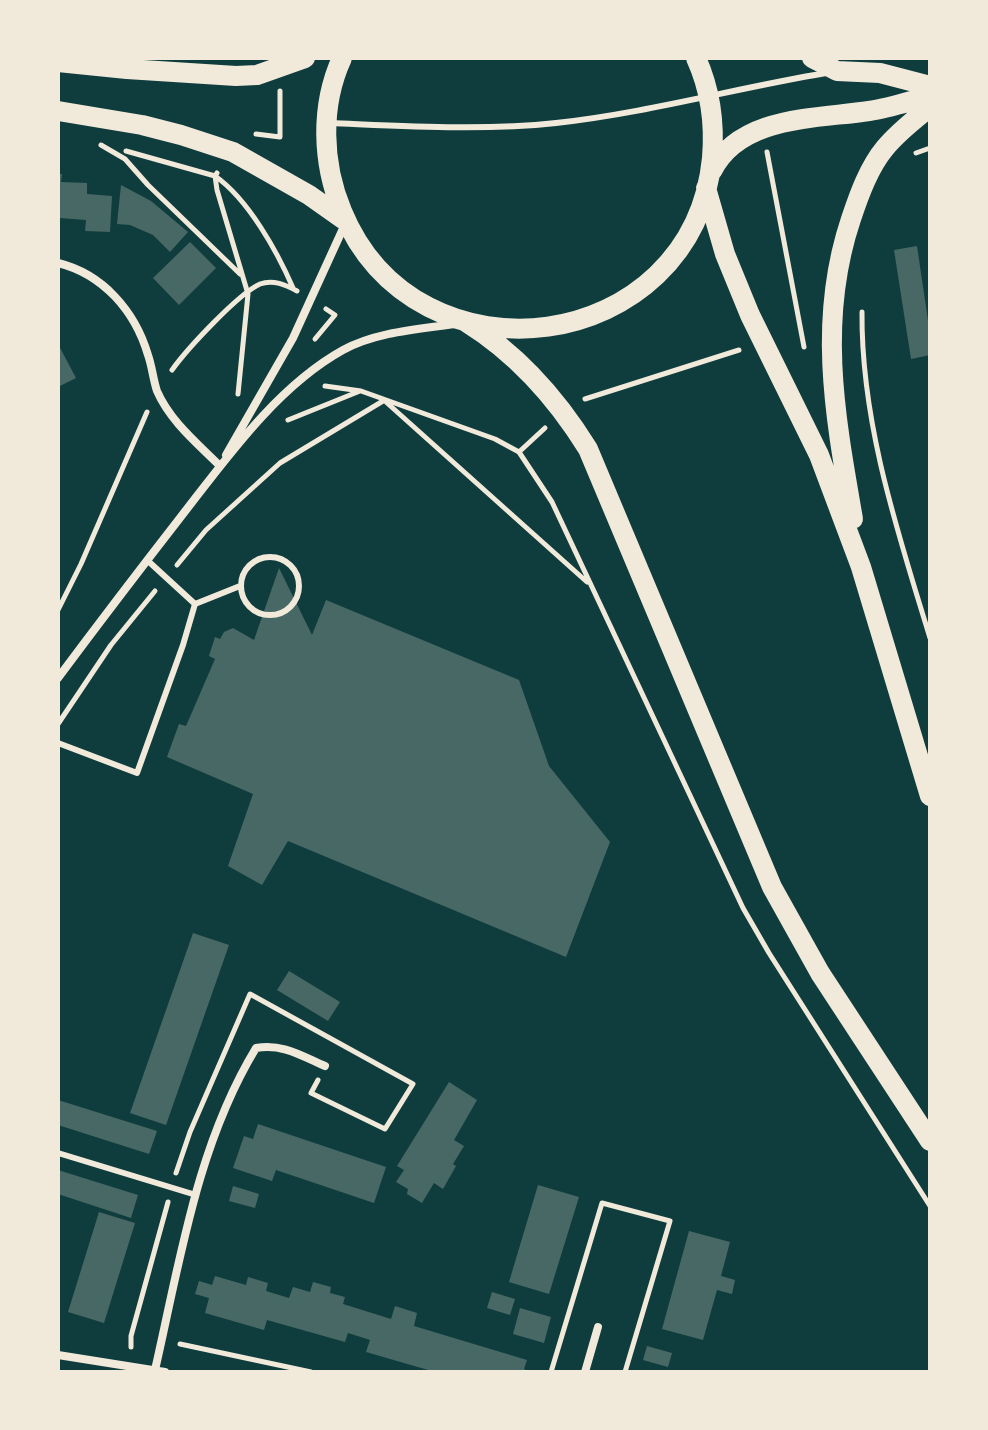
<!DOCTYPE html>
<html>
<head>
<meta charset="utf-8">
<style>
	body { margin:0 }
	#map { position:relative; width:988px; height:1430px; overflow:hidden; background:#0f3d3e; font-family:"PT Sans Narrow",sans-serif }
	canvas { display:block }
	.frame { position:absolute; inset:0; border:60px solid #f1e9da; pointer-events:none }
</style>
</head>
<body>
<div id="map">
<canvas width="988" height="1430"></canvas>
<div class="frame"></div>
</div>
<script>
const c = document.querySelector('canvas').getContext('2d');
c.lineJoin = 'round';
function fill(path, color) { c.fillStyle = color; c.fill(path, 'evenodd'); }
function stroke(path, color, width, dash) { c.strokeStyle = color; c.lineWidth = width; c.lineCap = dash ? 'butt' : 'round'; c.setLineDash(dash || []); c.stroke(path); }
fill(new Path2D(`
	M58,174H62L61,182L87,183V194L112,196L110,232L85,231L86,220L60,218Z
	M121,185L151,201L188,232L170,252L153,235L130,225L117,224Z
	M190,242L216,268L179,305L153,278Z
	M917,246L930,334V355L911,359L894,250Z
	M58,344L76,378L58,387Z
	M279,568L312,635L326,600L519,680L549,766L610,842L566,957L288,841L262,885L228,866L253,794L167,757L179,724L186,726L215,659L209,656L215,637L220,639L224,632L233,628L254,640Z
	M193,933L229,945L166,1125L130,1113Z
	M289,971L340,1002L328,1021L277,990Z
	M449,1082L477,1100L454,1140L464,1146L453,1164L456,1166L443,1189L434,1183L422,1203L407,1194L408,1189L396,1182L404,1170L397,1166Z
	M58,1100L157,1131L149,1154L58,1125Z
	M258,1124L386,1167L374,1203L276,1170L272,1181L233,1168L244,1136L253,1139Z
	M58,1170L138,1195L131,1218L58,1194Z
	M538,1185L579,1197L549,1294L509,1282Z
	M233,1186L259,1194L255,1208L229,1201Z
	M99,1212L135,1223L104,1323L68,1312Z
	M689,1231L730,1242L721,1276L735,1280L732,1294L717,1290L703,1340L662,1329Z
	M215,1276L246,1285L248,1277L268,1283L266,1291L289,1298L293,1287L310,1292L313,1282L331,1287L330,1293L345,1297L343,1304L391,1319L395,1306L417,1313L414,1326L527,1360L524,1369L530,1372H435L366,1352L370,1340L348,1333L345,1342L267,1320L264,1330L205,1313L209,1298L195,1294L199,1281L212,1285Z
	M492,1292L515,1299L510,1315L487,1308Z
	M520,1308L551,1317L544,1343L513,1334Z
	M647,1346L672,1353L668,1367L643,1360Z`), '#486865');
stroke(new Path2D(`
	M256,134L280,137V91
	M101,145L125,159L148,185L240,274
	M126,151L215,176C248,199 277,251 293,288
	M767,152L804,347
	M916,153L930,148
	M217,173L215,176L217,190L248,294L238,394
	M862,312C861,423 898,533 930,638
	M315,339L335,315L326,309
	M172,370C187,349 238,294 260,284C273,279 286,285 297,291
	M325,386L361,391L495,439L519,452L552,502L743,908L769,953L930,1206
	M585,399L739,350
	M386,402L587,582
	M288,420L360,391
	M519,452L545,428
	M177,565L206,530L280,463L383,401
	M58,610L81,564L147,412
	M58,724L111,645L155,591
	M176,1173L190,1132L250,994L413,1084L385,1129L311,1093L318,1080
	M180,1344L311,1372
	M131,1347V1336L168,1202
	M551,1372L602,1203L670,1221L625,1372`), '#f1e9da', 5);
stroke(new Path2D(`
	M330,123C404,126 482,131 556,123C647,113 736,88 826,73
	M241 586a29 29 0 1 1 58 0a29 29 0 1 1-58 0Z
	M195,604L240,586
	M58,743L137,773L183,645L195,604L147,560
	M58,1153L196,1195`), '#f1e9da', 6);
stroke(new Path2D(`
	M58,263C103,274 135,311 148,355C152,366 153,379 157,391C170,421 197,443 220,466
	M226,455L293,338L346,222
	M58,678C99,623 141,568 183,514C228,456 278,386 343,350C378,331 423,329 461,323
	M58,1355L165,1372
	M155,1370C180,1261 197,1145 256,1048C282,1043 302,1056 325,1066
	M585,1372L598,1327`), '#f1e9da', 8);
stroke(new Path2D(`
	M342,58C320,106 322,163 342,211C417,393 693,355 712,158C715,123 711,91 696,58
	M812,58L837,71L880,73L930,86
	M58,62L127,69L236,76L257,75L305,58
	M58,111L142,125L181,135L233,152L309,195L343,219
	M712,171C740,115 818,119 869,111C890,108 910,101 930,96
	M706,188L725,254L750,315L819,455L861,567L930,796
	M466,322C516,353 557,399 588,449L772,887L820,973L930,1141
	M853,519C835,416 817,320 851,219C859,195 869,167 885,148C898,132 914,120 930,107`), '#f1e9da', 20);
</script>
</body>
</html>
